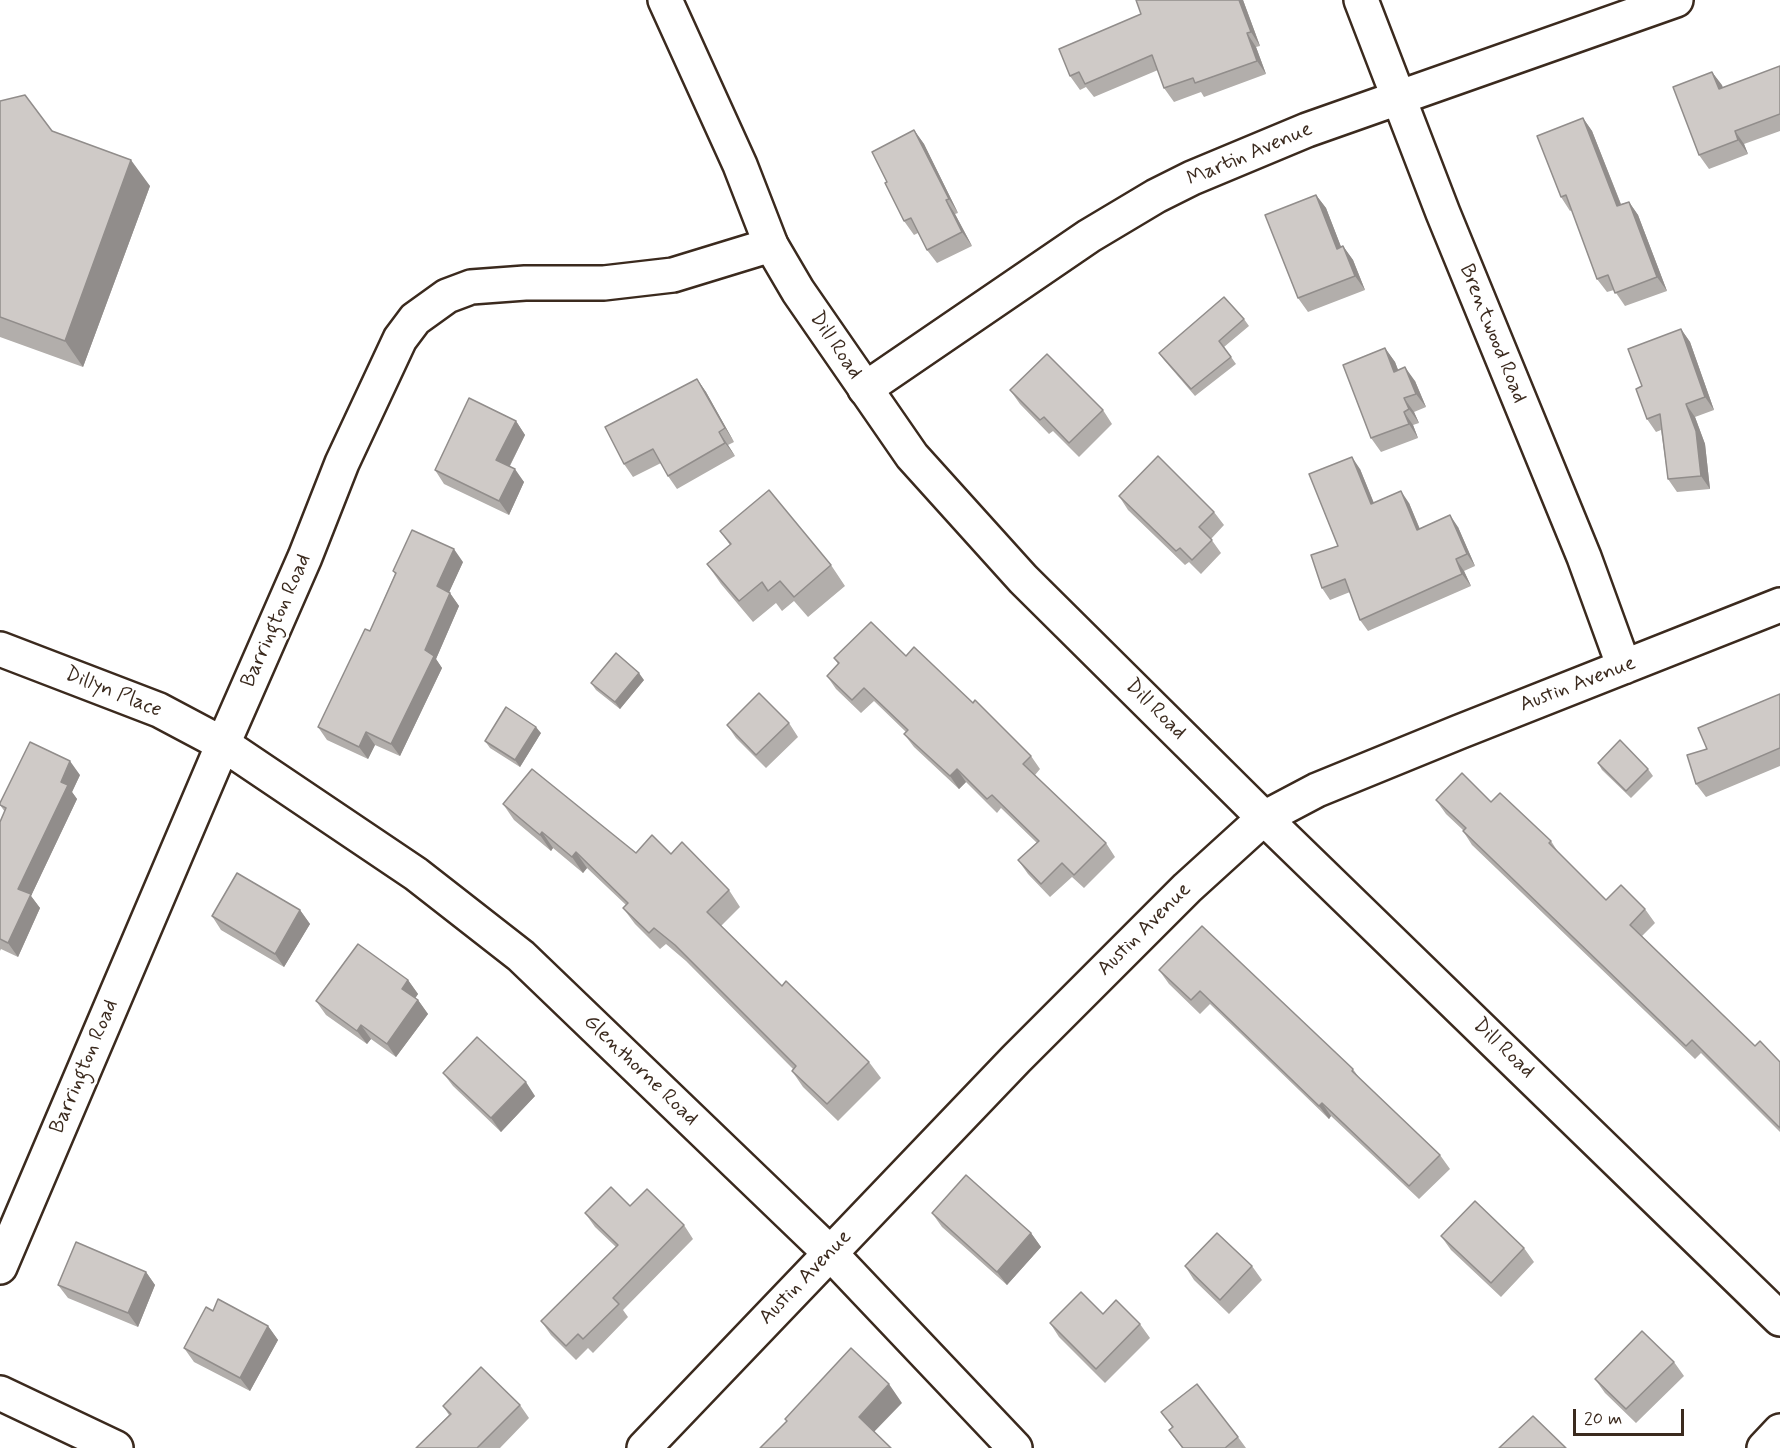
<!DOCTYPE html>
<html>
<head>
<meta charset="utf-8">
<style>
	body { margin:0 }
	#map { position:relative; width:1780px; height:1448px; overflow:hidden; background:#fff; font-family:Mynerve,sans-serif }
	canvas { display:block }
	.scale { position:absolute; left:1573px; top:1409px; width:111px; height:27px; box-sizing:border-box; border:3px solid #3b2a1e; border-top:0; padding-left:8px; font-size:18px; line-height:21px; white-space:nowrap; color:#3b2a1e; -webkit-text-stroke:4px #fff; paint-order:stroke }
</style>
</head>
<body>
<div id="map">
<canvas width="1780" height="1448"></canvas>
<div class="scale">20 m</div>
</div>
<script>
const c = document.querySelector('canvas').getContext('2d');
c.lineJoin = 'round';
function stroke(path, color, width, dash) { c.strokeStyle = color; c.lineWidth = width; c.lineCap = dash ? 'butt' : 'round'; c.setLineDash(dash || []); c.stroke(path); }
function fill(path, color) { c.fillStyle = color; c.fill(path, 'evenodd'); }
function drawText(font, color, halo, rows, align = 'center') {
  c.font = font + ' Mynerve,sans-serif'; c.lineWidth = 6; c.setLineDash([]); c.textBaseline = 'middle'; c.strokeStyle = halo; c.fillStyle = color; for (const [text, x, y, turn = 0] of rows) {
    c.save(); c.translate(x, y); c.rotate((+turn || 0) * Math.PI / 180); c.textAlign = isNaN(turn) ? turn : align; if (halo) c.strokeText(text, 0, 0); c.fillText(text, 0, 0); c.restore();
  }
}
const minor = new Path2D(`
	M1361,0L1443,213L1584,557L1624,667
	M865,389L1089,236L1156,196L1192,178L1307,130L1676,0
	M0,649L159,710L223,744L416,874L521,956L830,1253L1015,1448
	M0,1267L223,744L305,557L342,463L400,339L415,319L447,296L471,287L525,283H604L673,275L771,245
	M0,1393L116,1448
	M644,1448L1016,1059L1187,888L1264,818L1317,790L1459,732L1780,605
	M1764,1448L1780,1431`);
const tertiary = new Path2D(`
	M665,0L740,165L771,245L798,291L912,456L1023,579L1264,818L1780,1319`);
stroke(minor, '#3b2a1e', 38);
stroke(tertiary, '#3b2a1e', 38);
stroke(minor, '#fff', 33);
stroke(tertiary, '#fff', 33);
fill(new Path2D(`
	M1136,0H1243L1260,46L1256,47L1266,74L1204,97L1201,92L1174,102L1164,88L1158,70L1094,97L1086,87L1080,90L1070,76L1141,14Z
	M1780,66V131L1744,144L1748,154L1709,169L1699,155L1712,72L1723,88Z
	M0,101L150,186L83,367L0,337Z
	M1583,118L1592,131L1621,204L1629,202L1638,215L1667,291L1625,306L1614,290L1607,292L1597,279L1572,210L1570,211L1561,197Z
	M914,130L924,144L958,213L955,214L972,246L937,263L927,250L918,233L914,235L904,221L887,182Z
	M1316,195L1326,208L1341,247L1343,246L1353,260L1365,290L1308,312L1298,298Z
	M1244,319L1249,326L1224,347L1236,364L1195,396L1164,360L1159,353Z
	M1681,329L1690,342L1714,410L1695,417L1705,444L1710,489L1677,492L1668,479L1661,430L1656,432L1647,419L1642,386Z
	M1385,348L1395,362L1398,370L1415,381L1426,407L1414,412L1419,423L1413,425L1418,438L1381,452L1371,438Z
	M697,379L706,392L734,442L728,445L735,456L677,489L668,476L661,463L633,477L624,464Z
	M1010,390L1103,410L1112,424L1079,457L1053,431L1049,434L1020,404Z
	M516,421L525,435L510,466L524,482L509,515L444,484L435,470Z
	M1360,469L1374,503H1409L1420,529L1458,527L1475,566L1464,571L1471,586L1368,631L1360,620L1350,592L1330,600L1322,588L1338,546Z
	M1119,496L1214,512L1224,525L1211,539L1221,553L1201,574L1189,562L1185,565L1128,510Z
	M720,531L831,565L845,586L808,617L794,601L782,611L776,603L753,622L721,584L707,564L730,545Z
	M463,562L449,592L459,606L436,659L442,668L400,756L375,745L368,759L327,740L318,727L370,631L395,574L393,571Z
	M906,656L973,703L1031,756L1040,769L1035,775L1106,843L1115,857L1084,888L1072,877L1050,897L1028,874L1018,860L1037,843L1001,808L997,813L966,782L959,789L914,747L904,734L906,732L874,701L861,713L836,689L827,676L838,664L834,658Z
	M644,680L620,709L596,690L591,683Z
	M1780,694V766L1706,797L1696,784L1707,749Z
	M789,723L798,737L766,768L736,738L727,725Z
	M541,733L520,767L490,748L485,741Z
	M1598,763L1648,769L1653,776L1631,798L1602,770Z
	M80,775L72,792L77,799L31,896L40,908L18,957L1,949L0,951V822L5,812L0,805V803Z
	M1436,800L1491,802L1551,841L1558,852L1606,900L1645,909L1655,923L1642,936L1755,1046L1780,1062V1132L1701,1053L1695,1059L1472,845L1463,831H1464L1446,814Z
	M503,804L636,853L671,854L729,890L740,907L721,926L782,986L869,1062L881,1078L838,1121L803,1087L792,1071L793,1069L686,961L666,944L660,949L635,924L623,908L626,905L587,868L583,873L553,848L551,851L514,820Z
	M300,910L310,924L284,967L221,930L212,916Z
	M1159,970L1353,1069L1360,1079L1440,1155L1450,1169L1419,1199L1331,1116L1329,1119L1210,1004L1200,1014L1169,984Z
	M408,980L418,994L415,998L418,1000L428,1014L396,1057L371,1039L367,1044L326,1015L316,1001Z
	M443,1073L535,1096L501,1132L453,1086Z
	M630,1206L684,1225L693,1239L623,1310L628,1317L593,1353L588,1348L576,1360L551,1335L541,1321L616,1247L595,1227L585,1213Z
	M932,1213L1031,1233L1041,1247L1007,1285L942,1227Z
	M1441,1236L1524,1248L1534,1262L1501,1297L1451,1250Z
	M1185,1266H1252L1262,1280L1229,1314L1194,1280Z
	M146,1272L155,1285L138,1327L68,1298L58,1285Z
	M213,1311L268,1326L278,1340L250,1391L194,1362L184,1348Z
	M1103,1314L1140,1324L1150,1338L1105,1383L1059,1337L1050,1323Z
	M1674,1362L1684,1376L1636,1423L1605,1393L1595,1379Z
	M520,1405L529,1418L500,1448H416L449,1415L443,1406Z
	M1161,1412L1238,1437L1246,1448H1182L1169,1430L1172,1427Z`), '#b2aeab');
fill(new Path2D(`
	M1239,0H1243L1260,46L1251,32Z
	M1247,33L1256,47L1266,74L1257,61Z
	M1712,72L1722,85L1729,103L1719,89Z
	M1583,118L1592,131L1627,220L1617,206Z
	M914,130L924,144L958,213L949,199Z
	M1735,131L1744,144L1748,154L1738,140Z
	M131,160L150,186L83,367L65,341Z
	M1316,195L1326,208L1347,262L1337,249Z
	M946,200L955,214L972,246L962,232Z
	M1629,202L1638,215L1667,291L1657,277Z
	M1343,246L1353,260L1365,290L1355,276Z
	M1681,329L1690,342L1714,410L1705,397Z
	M1385,348L1395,362L1404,385L1394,372Z
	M1405,367L1415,381L1426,407L1416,394Z
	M697,379L706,392L734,442L725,428Z
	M1404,398L1414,412L1419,423L1409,409Z
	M1686,404L1695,417L1705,444L1710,489L1701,476Z
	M1404,412L1413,425L1418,438L1409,424Z
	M516,421L525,435L506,473L496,460Z
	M719,432L728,445L735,456L725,443Z
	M1352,457L1360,469L1379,516L1371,504Z
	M515,469L524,482L509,515L499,501Z
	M1401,491L1409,503L1425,542L1417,530Z
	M1450,515L1458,527L1475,566L1467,554Z
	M454,549L463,562L446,599L437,586Z
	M1456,559L1464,571L1471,586L1462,574Z
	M450,593L459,606L436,659L442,668L400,756L391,744L425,650Z
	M639,673L644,680L620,709L615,702Z
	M536,727L541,733L520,767L515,760Z
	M366,732L375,745L368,759L359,747Z
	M70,761L80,775L72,792L77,799L31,896L40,908L18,957L8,943L18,889L61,782Z
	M957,769L966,782L959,789L950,776Z
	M542,832L553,848L551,851L540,835Z
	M576,852L587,868L583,873L572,857Z
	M300,910L310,924L284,967L275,954Z
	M408,980L418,994L412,1003L402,989Z
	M418,1000L428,1014L396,1057L387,1044Z
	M361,1025L371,1039L367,1044L357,1031Z
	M526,1082L535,1096L501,1132L491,1118Z
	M1322,1103L1331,1116L1329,1119L1319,1106Z
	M1031,1233L1041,1247L1007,1285L997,1272Z
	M146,1272L155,1285L138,1327L128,1313Z
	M268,1326L278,1340L250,1391L240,1378Z
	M889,1384L902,1403L871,1435L859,1417Z`), '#918d8b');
const building = new Path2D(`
	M1136,0H1239L1251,32L1247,33L1257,61L1195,83L1193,78L1164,88L1152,55L1085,84L1079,72L1070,76L1059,49L1141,14Z
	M1780,66V114L1735,131L1738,140L1699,155L1673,87L1712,72L1719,89Z
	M25,95L52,131L131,160L65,341L0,317V101Z
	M1583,118L1617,206L1629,202L1657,277L1615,293L1608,275L1597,279L1566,195L1561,197L1537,136Z
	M914,130L949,199L946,200L962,232L927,250L911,218L904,221L885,183L887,182L872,152Z
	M1316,195L1337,249L1343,246L1355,276L1298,298L1265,215Z
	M1224,297L1244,319L1219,341L1231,357L1191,389L1159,353Z
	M1681,329L1705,397L1686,404L1696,431L1701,476L1668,479L1660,414L1647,419L1636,389L1642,386L1628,349Z
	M1385,348L1394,372L1405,367L1416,394L1404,398L1409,409L1404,412L1409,424L1371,438L1343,365Z
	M1047,354L1103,410L1069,443L1044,417L1040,420L1010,390Z
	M697,379L725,428L719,432L725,443L668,476L653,449L624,464L605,427Z
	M469,398L516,421L496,460L515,469L499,501L435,470Z
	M1158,456L1214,512L1199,527L1212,540L1192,560L1180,548L1176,551L1119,496Z
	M1352,457L1371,504L1401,491L1417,530L1450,515L1467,554L1456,559L1462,574L1360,620L1345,579L1322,588L1311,555L1338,546L1309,474Z
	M769,490L831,565L794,597L780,581L768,591L762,582L739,601L707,564L731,544L720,531Z
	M412,530L454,549L437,586L450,593L425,650L434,656L391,744L366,732L359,747L318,727L365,629L370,631L396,573L393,571Z
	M871,622L906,656L914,647L973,703L975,700L1031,756L1023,764L1106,843L1074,875L1062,863L1041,884L1018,860L1039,841L992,795L987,799L957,769L950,776L904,734L908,730L864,688L852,700L827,676L839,663L834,658Z
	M616,653L639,673L615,702L591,683Z
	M759,693L789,723L756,755L727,725Z
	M1780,694V748L1696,784L1687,755L1707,749L1698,728Z
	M506,707L536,727L515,760L485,741Z
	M1620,740L1648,769L1626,791L1598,763Z
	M30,742L70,761L61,782L68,785L18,889L31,894L8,943L0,939V822L6,808L0,805V803Z
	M532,769L636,853L652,835L671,854L682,842L729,890L707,912L782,986L786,981L869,1062L827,1104L792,1071L796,1066L675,945L654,928L649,933L623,908L628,903L576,852L572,857L542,832L540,835L503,804Z
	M1462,773L1491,802L1500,793L1551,841L1549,843L1606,900L1621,885L1645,909L1630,925L1755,1046L1760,1041L1780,1062V1128L1692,1040L1686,1046L1463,831L1466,828L1436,800Z
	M237,873L300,910L275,954L212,916Z
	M1202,926L1353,1069L1352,1071L1440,1155L1409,1186L1322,1103L1319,1106L1200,991L1191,1000L1159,970Z
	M358,944L408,980L402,989L418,1000L387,1044L361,1025L357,1031L316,1001Z
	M477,1037L526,1082L491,1118L443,1073Z
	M966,1175L1031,1233L997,1272L932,1213Z
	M611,1187L630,1206L647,1189L684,1225L613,1298L619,1304L583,1339L578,1334L566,1346L541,1321L618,1245L585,1213Z
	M1475,1201L1524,1248L1491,1283L1441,1236Z
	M1217,1233L1252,1266L1220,1300L1185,1266Z
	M76,1242L146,1272L128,1313L58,1285Z
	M1081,1292L1103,1314L1116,1300L1140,1324L1096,1369L1050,1323Z
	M218,1299L268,1326L240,1378L184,1348L206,1307L213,1311Z
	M1642,1331L1674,1362L1626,1409L1595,1379Z
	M851,1348L889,1384L859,1417L891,1448H760L787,1421L785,1419Z
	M481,1367L520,1405L477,1448H416L451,1414L443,1406Z
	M1197,1384L1238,1437L1225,1448H1183L1169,1430L1173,1427L1161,1412Z
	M1533,1416L1566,1448H1499Z`);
fill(building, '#cfcac7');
stroke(building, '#918d8b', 1.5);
drawText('21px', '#3b2a1e', '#fff', [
	["Martin Avenue",1250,155,-23],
	["Brentwood Road",1492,334,68],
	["Dill Road",835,346,56],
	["Barrington Road",277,621,-66],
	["Austin Avenue",1578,685,-21],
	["Dillyn Place",113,693,22],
	["Dill Road",1155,710,45],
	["Austin Avenue",1145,930,-45],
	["Dill Road",1503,1049,44],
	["Barrington Road",85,1067,-67],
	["Glenthorne Road",640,1071,44],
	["Austin Avenue",806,1278,-46]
]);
</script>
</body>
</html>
